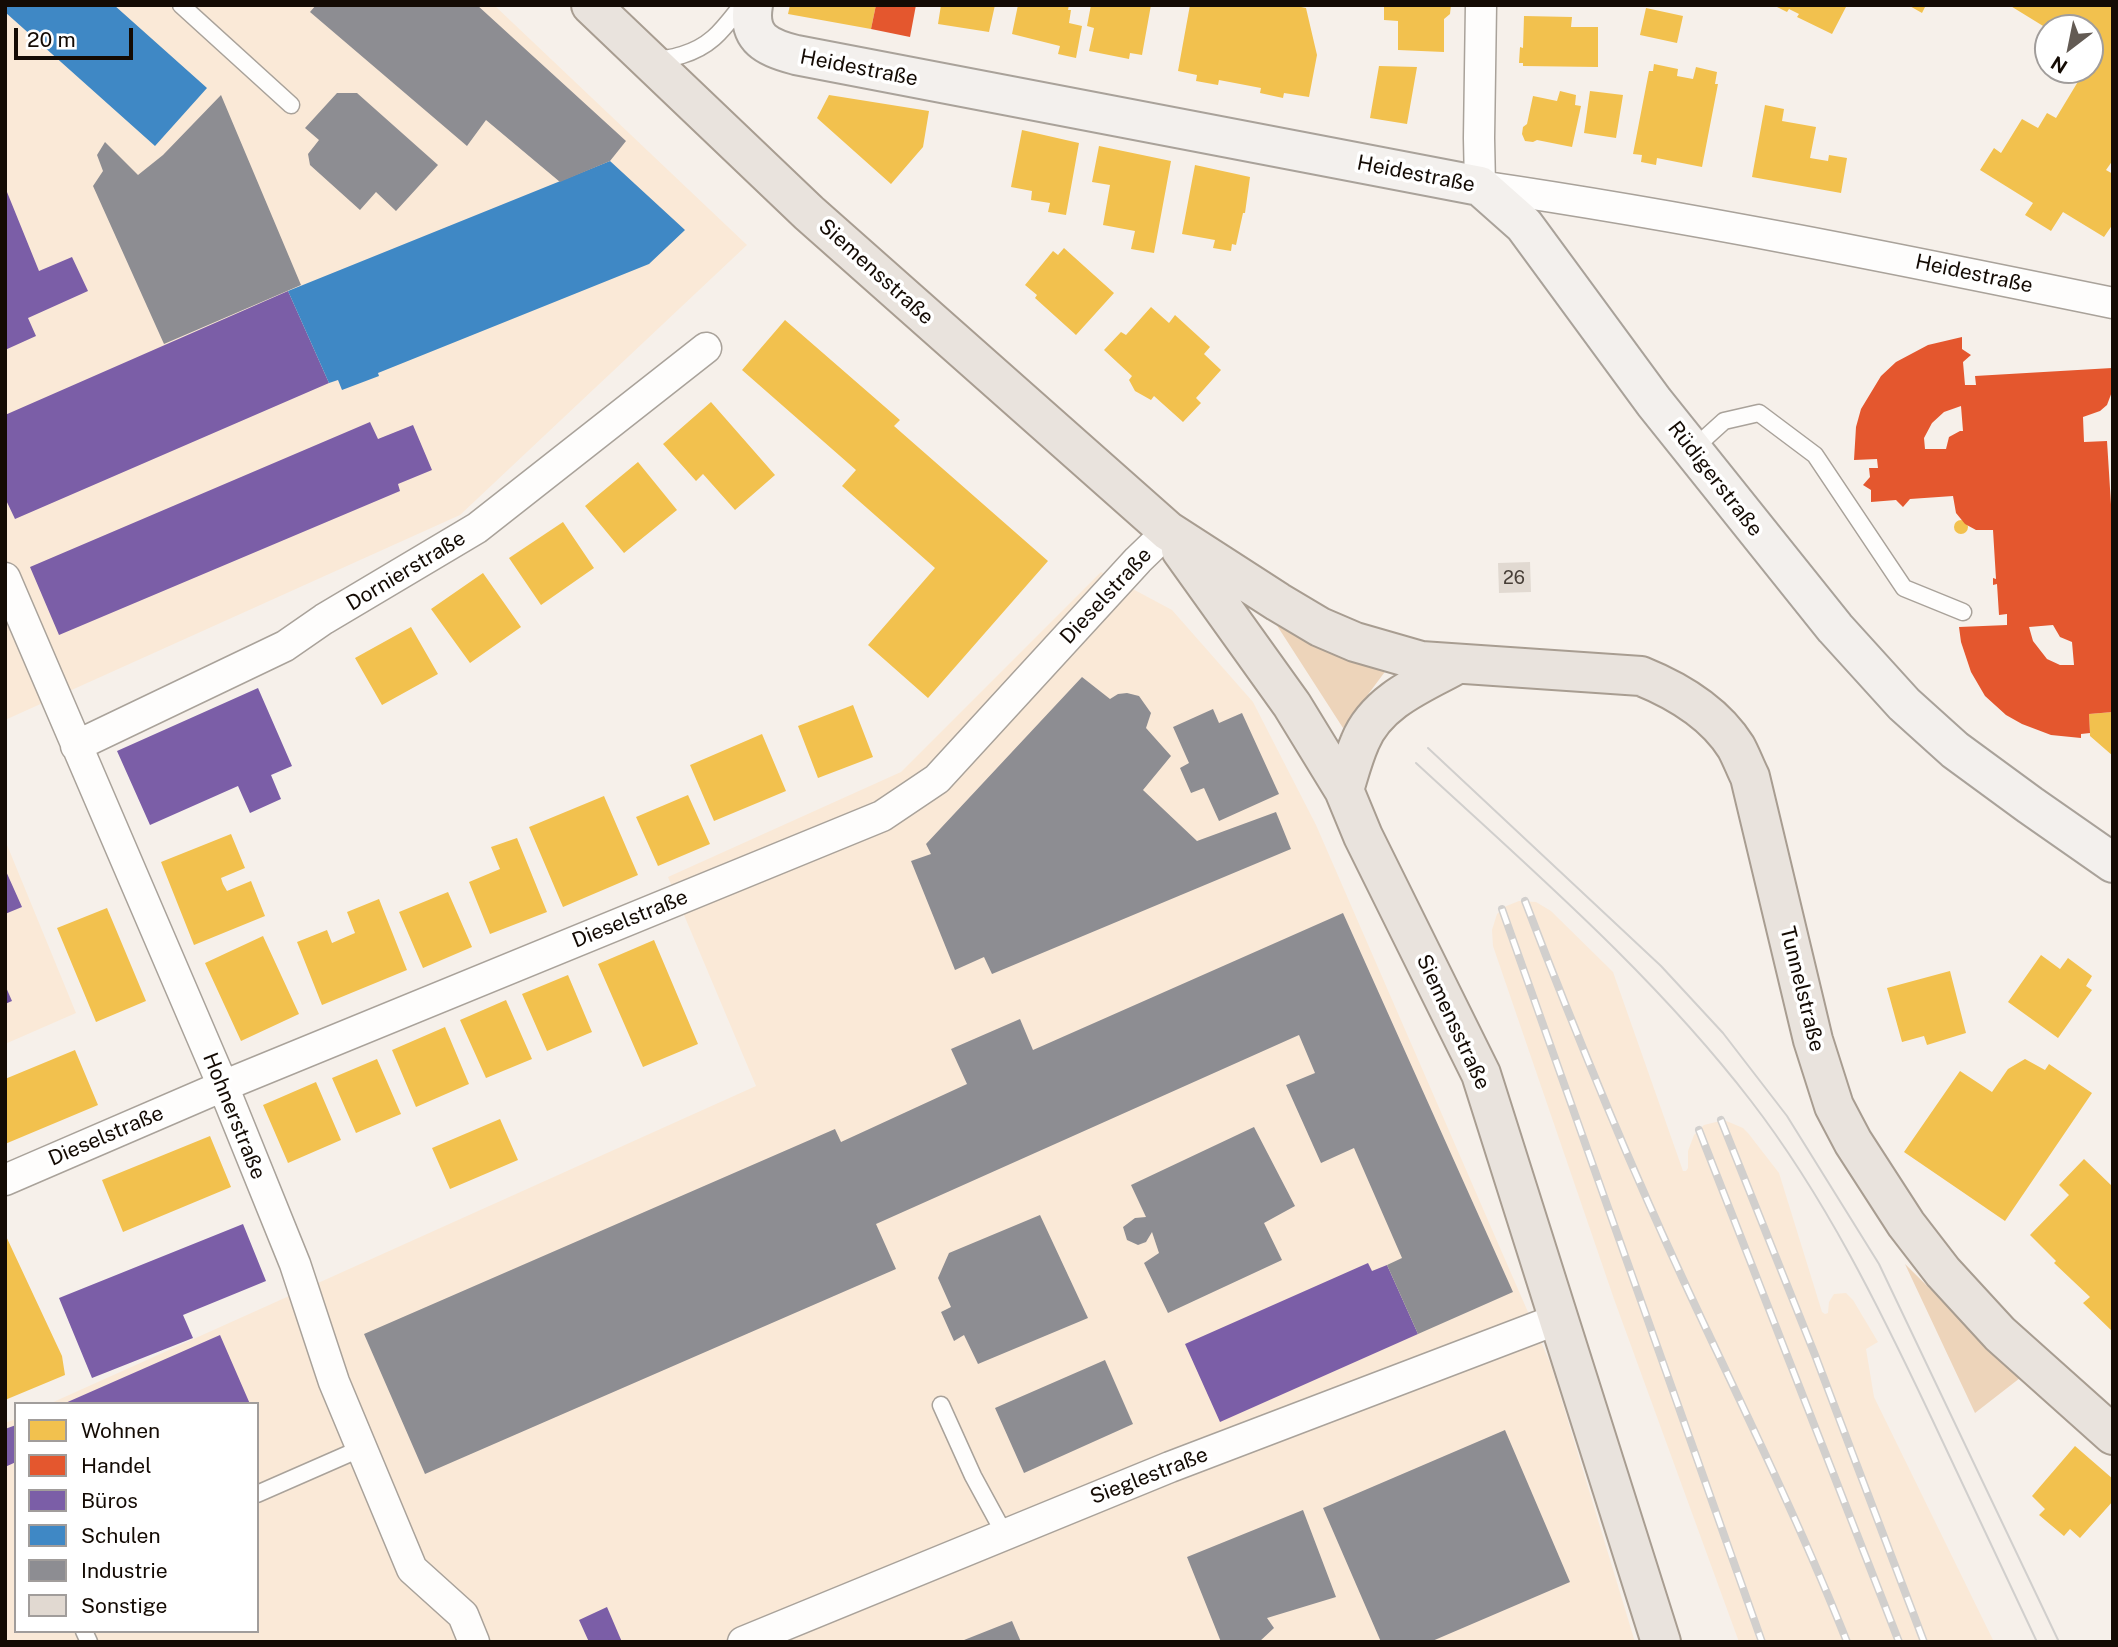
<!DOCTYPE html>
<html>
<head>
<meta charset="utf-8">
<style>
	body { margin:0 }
	#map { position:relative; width:2118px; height:1647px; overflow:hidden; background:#f6f0ea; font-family:"Public Sans",sans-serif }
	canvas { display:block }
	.frame { position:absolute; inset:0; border:7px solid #140b04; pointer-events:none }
	.legend { position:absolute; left:14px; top:1402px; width:245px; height:231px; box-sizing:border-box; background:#fff; border:2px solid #a19d9b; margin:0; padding:9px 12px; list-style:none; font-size:21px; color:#140b04 }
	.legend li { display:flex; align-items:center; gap:14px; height:35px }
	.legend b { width:35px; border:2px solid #a19d9b }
	.north { position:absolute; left:2034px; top:14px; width:70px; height:70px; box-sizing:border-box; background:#fff; border:2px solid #a19d9b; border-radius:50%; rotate:212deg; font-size:19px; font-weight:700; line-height:28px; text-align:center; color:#140b04 }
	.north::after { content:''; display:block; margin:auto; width:24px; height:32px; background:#635b54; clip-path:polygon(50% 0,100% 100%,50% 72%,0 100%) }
	.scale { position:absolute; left:14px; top:28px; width:119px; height:32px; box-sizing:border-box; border:4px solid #140b04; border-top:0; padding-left:9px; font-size:21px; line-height:24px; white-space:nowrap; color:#140b04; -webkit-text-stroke:5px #fff; paint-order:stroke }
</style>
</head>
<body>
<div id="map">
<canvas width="2118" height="1647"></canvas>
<div class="frame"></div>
<ul class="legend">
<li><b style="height:19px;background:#f2c14e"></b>Wohnen</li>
<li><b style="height:19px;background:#e4572e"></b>Handel</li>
<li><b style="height:19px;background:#7b5ea7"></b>Büros</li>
<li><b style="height:19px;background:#3f88c5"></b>Schulen</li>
<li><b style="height:19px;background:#8d8d92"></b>Industrie</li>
<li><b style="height:19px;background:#e1d9d1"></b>Sonstige</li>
</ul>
<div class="north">N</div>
<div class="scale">20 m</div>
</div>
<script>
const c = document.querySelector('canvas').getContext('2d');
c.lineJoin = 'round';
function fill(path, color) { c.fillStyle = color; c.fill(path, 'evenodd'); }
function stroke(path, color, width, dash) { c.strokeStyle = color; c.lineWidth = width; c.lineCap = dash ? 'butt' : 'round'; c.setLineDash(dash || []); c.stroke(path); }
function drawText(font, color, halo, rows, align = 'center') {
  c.font = font + ' "Public Sans",sans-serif'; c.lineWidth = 7; c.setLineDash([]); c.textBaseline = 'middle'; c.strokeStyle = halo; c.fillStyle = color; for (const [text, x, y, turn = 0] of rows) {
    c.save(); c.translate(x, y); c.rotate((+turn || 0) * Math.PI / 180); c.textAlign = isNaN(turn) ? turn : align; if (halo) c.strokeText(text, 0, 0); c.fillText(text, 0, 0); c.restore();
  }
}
fill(new Path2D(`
	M5,5H494L747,245L460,515L5,720Z
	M1101,572L1172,610L1253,702L1316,825L1551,1365L1635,1642H5V1423L16,1419V1631H257V1404H49L756,1086L668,877L901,772Z
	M5,840L76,1013L5,1044Z
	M1519,901L1536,902L1551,911L1613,972L1683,1171H1686L1688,1168V1151L1694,1135L1704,1125L1724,1120L1743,1128L1748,1133L1779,1173L1822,1312L1825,1314L1828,1313L1829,1302L1834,1294L1846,1293L1853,1300L1878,1342L1866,1349L1874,1397L1994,1642H1739L1614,1299L1493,946L1492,930L1497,914L1504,907Z`), '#fae9d7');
fill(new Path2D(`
	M1276,624L1387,669L1343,728Z
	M1905,1264L2020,1378L1975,1413Z`), '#edd4ba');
fill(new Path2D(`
	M790,5H876L871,29L788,14Z
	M941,5H995L989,32L938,24Z
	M1018,5H1069L1068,10H1071L1069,23L1082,26L1076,58L1058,54L1060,46L1012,34Z
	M1091,5H1151L1142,55L1130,53L1129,59L1089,51L1094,28L1087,26Z
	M1190,5H1291L1306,8L1317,55L1309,97L1284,93L1283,98L1260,93L1261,88L1219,80L1218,85L1196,81L1197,75L1178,71Z
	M1384,5H1451L1450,14L1444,19V52L1398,50V21L1384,20Z
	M1773,5H1847L1832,34L1797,17L1799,14L1789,9L1787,12Z
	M1908,5H1926L1922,13Z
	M2009,5H2113V160L2106,170L2113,174V224L2104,237L2063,212L2051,231L2025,215L2033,203L1980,170L1994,148L2001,153L2022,119L2038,128L2047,113L2056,118L2085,70H2090V63L2094,57L2090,55V28L2048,29Z
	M1646,8L1683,16L1677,43L1640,35Z
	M1524,16L1572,17L1571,27H1598V67L1523,66V63H1519L1520,47L1523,48Z
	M1654,64L1678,69L1677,76L1693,79L1696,67L1717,72L1715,84H1718L1702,167L1657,158L1656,165L1641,162L1642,155L1633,154L1649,71H1653Z
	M1379,66L1417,67L1407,124L1370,118Z
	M1560,91L1576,95L1575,105L1581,106L1572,147L1537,140L1533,142L1525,141L1522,134L1523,127L1527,124L1533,96L1557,101Z
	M1590,91L1623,95L1616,138L1584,133Z
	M829,95L929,111L923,147L891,184L817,118Z
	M1765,105L1784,109L1782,121L1816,127L1810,158L1828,161L1829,155L1847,158L1841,193L1752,177Z
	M1022,130L1079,143L1066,215L1048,212L1050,203L1031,200L1032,191L1011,187Z
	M1099,146L1171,161L1154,253L1131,249L1135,231L1103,225L1110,185L1092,182Z
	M1195,165L1250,177L1245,213H1243L1236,245L1232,244L1231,251L1213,248L1215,240L1182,234Z
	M1064,248L1114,293L1076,335L1035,298L1037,295L1025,285L1053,251L1058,255Z
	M1151,307L1169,323L1175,315L1210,347L1204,354L1221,370L1196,398L1201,403L1183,422L1154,396L1151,400L1135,391L1129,380L1132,376L1104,350L1121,332L1126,335Z
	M785,320L900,420L894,426L1048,561L928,698L868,645L935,568L842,486L856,470L742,370Z
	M711,402L775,475L735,510L703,474L696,481L663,444Z
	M638,462L677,510L624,553L585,506Z
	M1954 527a7 7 0 1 1 14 0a7 7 0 1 1-14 0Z
	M563,522L594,568L541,605L509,558Z
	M483,573L521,627L470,663L431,609Z
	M411,627L438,674L382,705L355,658Z
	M853,705L873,757L818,778L798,726Z
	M2113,712V756L2090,736L2089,714Z
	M762,734L786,791L714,821L690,765Z
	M688,795L710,844L658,866L636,817Z
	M604,796L638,875L563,907L529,827Z
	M231,834L245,868L221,878L223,884L227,891L251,881L265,916L194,945L161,862Z
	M517,838L547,912L490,934L469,882L500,869L491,847Z
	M448,892L472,947L423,968L399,912Z
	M379,899L407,970L322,1005L297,942L327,930L332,943L355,933L347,912Z
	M107,908L146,1001L96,1022L57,928Z
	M263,936L299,1014L241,1041L205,963Z
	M654,940L698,1044L643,1067L598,964Z
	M2041,955L2060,969L2068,958L2092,976L2086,986L2092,990L2058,1038L2008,1002Z
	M1950,971L1966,1033L1927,1045L1924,1036L1902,1042L1887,988Z
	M568,975L592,1032L547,1051L522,994Z
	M506,1000L532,1059L486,1078L460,1020Z
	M445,1027L469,1084L416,1107L392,1050Z
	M75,1050L98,1105L5,1144V1079Z
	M377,1059L401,1114L356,1133L332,1078Z
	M2025,1059L2045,1070L2049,1064L2092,1093L2005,1221L1904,1152L1960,1071L1992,1092L2008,1069Z
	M316,1082L341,1140L288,1163L263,1105Z
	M500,1119L518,1160L450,1189L432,1148Z
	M210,1136L231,1187L123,1232L102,1180Z
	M2084,1159L2113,1187V1332L2083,1303L2090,1297L2054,1263L2056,1261L2030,1235L2069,1195L2059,1185Z
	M5,1234L62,1356L65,1375L5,1400Z
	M2075,1446L2113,1479V1501L2080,1538L2070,1529L2064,1536L2039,1515L2045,1509L2032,1496Z`), '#f2c14e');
fill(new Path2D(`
	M876,5H916L910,37L871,29Z
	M1962,337V349L1971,355L1963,362L1965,385H1976L1975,376L2112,368L2113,389L2107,405L2100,411L2083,417L2084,442L2107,441L2113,536V712L2089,714L2090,733L2081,734V738L2051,735L2022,724L2006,715L1985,696L1971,672L1961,642L1959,627L2007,625V614L1999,615L1997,584L1993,585V578L1996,579L1993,530H1976L1965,524L1956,513L1953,496L1910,499L1903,507L1896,500L1871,502V490L1863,485L1870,477L1869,468H1878L1877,459L1854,460L1856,427L1861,409L1881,376L1896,362L1928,345ZM1961,406L1963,431H1960L1949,437L1946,449H1925L1924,438L1932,423L1944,412ZM2053,625L2060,637L2072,642L2074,665H2060L2047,659L2033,641L2029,627Z`), '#e4572e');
fill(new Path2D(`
	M7,192L39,271L72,257L88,291L28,318L36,336L5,350V193Z
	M288,291L329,383L15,519L5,498V415Z
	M370,422L378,439L413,425L432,470L398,484L400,491L59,635L30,567Z
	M258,688L292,766L271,775L281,799L250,813L238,786L150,825L117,751Z
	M5,869L22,907L5,914Z
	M5,985L12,1001L5,1004Z
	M243,1224L266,1281L183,1315L193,1338L92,1378L59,1298Z
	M1368,1263L1372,1271L1387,1265L1418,1334L1220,1422L1185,1344Z
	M220,1335L250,1404H63Z
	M16,1425V1462L5,1467V1429Z
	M607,1607L622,1642H589L579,1620Z`), '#7b5ea7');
fill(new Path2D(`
	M5,5H114L207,88L155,146L5,12Z
	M610,161L685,230L649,264L378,373L379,376L342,390L338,380L329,383L288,291Z`), '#3f88c5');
fill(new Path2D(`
	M316,5H477L626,141L610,161L560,182L486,120L467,146L310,12Z
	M337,93H357L438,165L396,211L376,192L360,210L310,165L308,154L319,140L305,128Z
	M221,95L301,285L164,344L93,186L103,171L97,155L105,142L138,175L163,155Z
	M1082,677L1110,699L1118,694L1127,693L1139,696L1151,713L1146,728L1171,756L1143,790L1197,841L1276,812L1291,849L992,974L984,957L955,970L911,861L931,854L926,844Z
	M1213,709L1219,723L1242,713L1279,794L1219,821L1204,788L1191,793L1180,768L1189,763L1173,727Z
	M1343,913L1513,1292L1418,1334L1387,1265L1402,1258L1354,1148L1321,1163L1286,1085L1315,1073L1299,1035L876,1224L896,1269L425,1474L364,1334L835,1129L841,1142L967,1084L951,1049L1020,1019L1033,1050Z
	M1254,1127L1295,1206L1264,1223L1282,1260L1168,1313L1144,1263L1159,1253L1152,1232L1146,1242L1138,1245L1127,1240L1123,1227L1135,1218L1146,1217L1131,1185Z
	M1040,1215L1088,1318L978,1364L964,1335L954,1341L941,1312L951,1307L938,1278L949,1253Z
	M1105,1360L1133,1424L1024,1473L995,1408Z
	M1505,1430L1570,1582L1430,1642H1381L1323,1508Z
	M1303,1510L1336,1597L1267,1618L1274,1628L1259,1642H1221L1187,1557Z
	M1012,1621L1021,1642H959Z`), '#8d8d92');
fill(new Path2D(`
	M1530,562L1531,592L1499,593L1498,563Z`), '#e1d9d1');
const lane = new Path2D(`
	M181,5L291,105
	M654,56C664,60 672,58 682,55C712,46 723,29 742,5
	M1692,450L1724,421L1759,413L1815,455L1904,588L1963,612
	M941,1405L973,1476L1004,1533
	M257,1494L362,1448
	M84,1631L89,1642`);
const street = new Path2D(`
	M1481,5L1479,138L1480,186C1692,217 1903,260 2113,303
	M5,578L223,1086L295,1264L334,1382L412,1569L463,1615L474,1642
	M76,746L285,646L324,619L477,528L706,348
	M5,1180L223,1086L882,816L937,779L1138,560L1168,531
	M743,1642L1170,1467L1558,1319`);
const secondary = new Path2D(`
	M753,5C747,39 768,48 796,55L1480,186L1524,225L1654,402L1835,628L1904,704L1955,750L2030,805L2113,863`);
const primary = new Path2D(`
	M591,5L809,213L1168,531L1278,602L1320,627L1355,642L1421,661L1641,676C1678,691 1714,712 1736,747C1741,756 1745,767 1750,777L1813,1040L1834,1106L1853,1142L1906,1224L1943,1272L2000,1334L2113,1435
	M1181,550L1292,705L1344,790L1363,836L1481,1074L1661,1642
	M1344,790C1349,774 1353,758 1360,742C1376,702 1420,684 1456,665`);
stroke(lane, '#a9a29a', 19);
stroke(street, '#a9a29a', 33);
stroke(secondary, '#a9a29a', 42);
stroke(primary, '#a89d91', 42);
stroke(lane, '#fefdfc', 16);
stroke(street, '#fefdfc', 30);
stroke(secondary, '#f3f0ed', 38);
stroke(primary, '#e9e3dd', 38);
stroke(new Path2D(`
	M1428,748L1661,966L1723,1033L1787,1116L1879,1264L2059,1642
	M1416,763C1532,870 1654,975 1751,1101C1825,1197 1880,1309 1932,1419C1967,1493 2002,1567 2037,1642`), '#d1cfcd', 2);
const rail = new Path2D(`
	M1525,901C1575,1032 1628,1161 1687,1288C1742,1406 1799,1521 1847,1642
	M1502,909L1762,1642
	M1721,1120L1815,1355L1924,1642
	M1699,1130L1899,1642`);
stroke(rail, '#d1cfcd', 8);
stroke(rail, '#fff', 5, [16]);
drawText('18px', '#473e37', null, [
	["26",1514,578]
]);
drawText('21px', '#140b04', '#fff', [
	["Heidestraße",859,68,11],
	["Heidestraße",1416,174,11],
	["Siemensstraße",876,272,42],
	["Heidestraße",1974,274,12],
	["Rüdigerstraße",1715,479,52],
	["Dornierstraße",406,571,-31],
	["Dieselstraße",1106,596,-47],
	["Dieselstraße",630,919,-22],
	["Tunnelstraße",1802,989,76],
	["Siemensstraße",1453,1022,65],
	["Hohnerstraße",234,1116,68],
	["Dieselstraße",106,1136,-23],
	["Sieglestraße",1149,1476,-21]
]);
</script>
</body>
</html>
